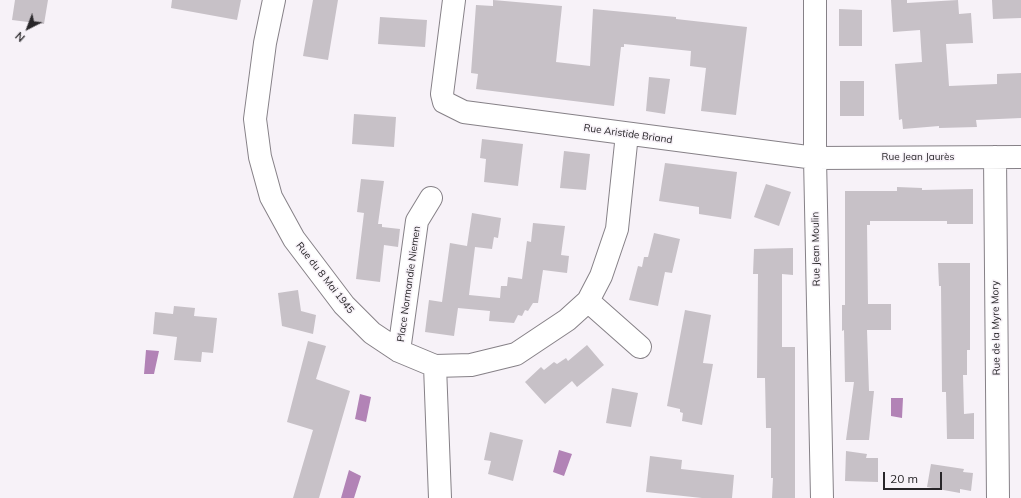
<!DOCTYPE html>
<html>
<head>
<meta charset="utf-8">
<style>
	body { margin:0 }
	#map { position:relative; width:1021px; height:498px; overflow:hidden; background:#f7f2f8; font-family:Mulish,sans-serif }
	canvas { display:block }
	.north { position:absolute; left:8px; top:8px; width:40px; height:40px; -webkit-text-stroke:3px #f7f2f8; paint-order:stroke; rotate:222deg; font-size:11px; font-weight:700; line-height:16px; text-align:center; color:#282629 }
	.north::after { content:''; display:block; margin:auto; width:14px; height:18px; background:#282629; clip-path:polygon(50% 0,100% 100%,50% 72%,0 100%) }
	.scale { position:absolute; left:883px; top:472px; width:59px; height:18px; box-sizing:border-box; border:2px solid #282629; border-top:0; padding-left:5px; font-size:12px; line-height:14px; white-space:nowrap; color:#282629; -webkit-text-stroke:3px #f7f2f8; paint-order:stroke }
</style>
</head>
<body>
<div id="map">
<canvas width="1021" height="498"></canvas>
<div class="north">N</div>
<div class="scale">20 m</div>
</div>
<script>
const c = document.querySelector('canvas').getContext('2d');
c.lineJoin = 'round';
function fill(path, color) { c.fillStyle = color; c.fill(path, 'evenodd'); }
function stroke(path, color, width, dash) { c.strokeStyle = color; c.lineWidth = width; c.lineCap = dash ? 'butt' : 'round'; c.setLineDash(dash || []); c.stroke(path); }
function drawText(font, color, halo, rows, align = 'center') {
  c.font = font + ' Mulish,sans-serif'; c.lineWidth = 3; c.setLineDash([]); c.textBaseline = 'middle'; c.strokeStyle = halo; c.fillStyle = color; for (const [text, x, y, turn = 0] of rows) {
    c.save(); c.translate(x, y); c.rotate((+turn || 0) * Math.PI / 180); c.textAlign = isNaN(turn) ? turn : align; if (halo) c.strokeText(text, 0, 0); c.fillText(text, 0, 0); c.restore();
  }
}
fill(new Path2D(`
	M146,350L159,351L154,374H144Z
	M360,394L371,397L366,422L355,419Z
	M891,398H903L902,418L891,416Z
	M559,450L572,454L564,476L553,472Z
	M349,470L361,476L354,498H341Z`), '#b283b6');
fill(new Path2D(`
	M15,0H48L44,24L12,20Z
	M172,0H241L237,20L171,8Z
	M313,0H338L328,60L303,56Z
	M493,0L562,6L556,62L590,66L593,9L676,17V19L747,27L736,115L701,111L706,68L690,66L691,51L624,44V47H621L614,106L476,89L478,74L471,73L476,5L493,6Z
	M891,0H907V3L958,0L959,14L971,13L973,43L946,44L949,86L997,84V74L1021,73V118L976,120L977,127L939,128V126L903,129L902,119L899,120L895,64L922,62L920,30L893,32Z
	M992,0H1021V18L993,19Z
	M839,9L862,10V46H839Z
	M380,17L427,20L425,47L378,44Z
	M649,77L670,79L665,114L646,111Z
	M840,81H864V116H840Z
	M354,114L396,117L394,147L352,144Z
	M482,139L523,144L518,186L484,182L486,159L480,158Z
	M564,151L590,154L586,190L560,188Z
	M665,163L737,172L731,219L699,214V207L659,201Z
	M361,179L384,181L378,224H382V227L400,229L398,247L384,245L380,282L356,279L364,213L357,212Z
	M766,184L791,192L779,226L754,217Z
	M897,187L922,188V190L973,189V224H947V221H870V225H867L868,304H891V330H867L869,391H874L869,440H846L854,382H845L844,330L842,331V305H845V191H897Z
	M472,213L501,218L498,238L494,237L492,249L475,247L469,295L500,298L501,286H507L508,277L522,279L527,241L531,242L533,223L565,226L561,255L569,256L567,273L543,270L538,303H533L528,311L525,310L522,316L518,315L514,323L489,321L490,311L458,308L454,336L425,332L429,300L442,302L450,243L467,246Z
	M654,233L680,239L672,273L665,272L658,306L629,300L638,266L642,267L644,257H648Z
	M793,248V275L782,274V347H795V498H772L773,478H771V428H766L765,378H757L758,274H753L754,249Z
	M938,263H970V350H967V375H963L964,414L974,413V439H947L946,392H942L941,286H939Z
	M298,290L301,311L316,315L313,334L282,326L278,293Z
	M174,306L195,308L194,316L217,318L213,353L202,352L201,362L174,360L177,337L153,334L155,312L173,314Z
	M685,310L711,315L703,363L713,364L702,425L682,421L683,413L680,412V409L667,406Z
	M308,341L326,346L316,379L350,391L319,498H293L313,430L287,422Z
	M587,345L604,365L577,387L572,381L545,404L525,382L541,367L544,370L554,362L557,364L566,358L568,361Z
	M612,388L638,393L631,427L606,423Z
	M490,432L523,440L513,481L488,474L491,461L484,460Z
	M846,451L867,454L866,458H878V482L845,481Z
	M650,456L682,460L681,469L734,475L732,498H702L646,492Z
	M931,464L964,469L963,472L973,473L971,491L960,489V493L927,487Z`), '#c7c1c7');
const minor = new Path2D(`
	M274,0L265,43L255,119L260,157L271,197L294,239L344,305L372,333L399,351L435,366L471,365L516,354L567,320L588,301L601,276L617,229L627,134
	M454,0L442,94L444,102L464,112L815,158L1021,157
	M815,0V158L822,498
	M995,157L998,498
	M588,301L640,347
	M399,351L417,221L431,198
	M435,366L440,498`);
stroke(minor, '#868187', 24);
stroke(minor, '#fff', 22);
drawText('10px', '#282629', '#f7f2f8', [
	["Rue Aristide Briand",628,134,8],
	["Rue Jean Jaurès",918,157],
	["Rue Jean Moulin",816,249,-91],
	["Rue du 8 Mai 1945",325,278,52],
	["Place Normandie Niemen",409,284,-82],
	["Rue de la Myre Mory",996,328,-91]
]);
</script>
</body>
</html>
